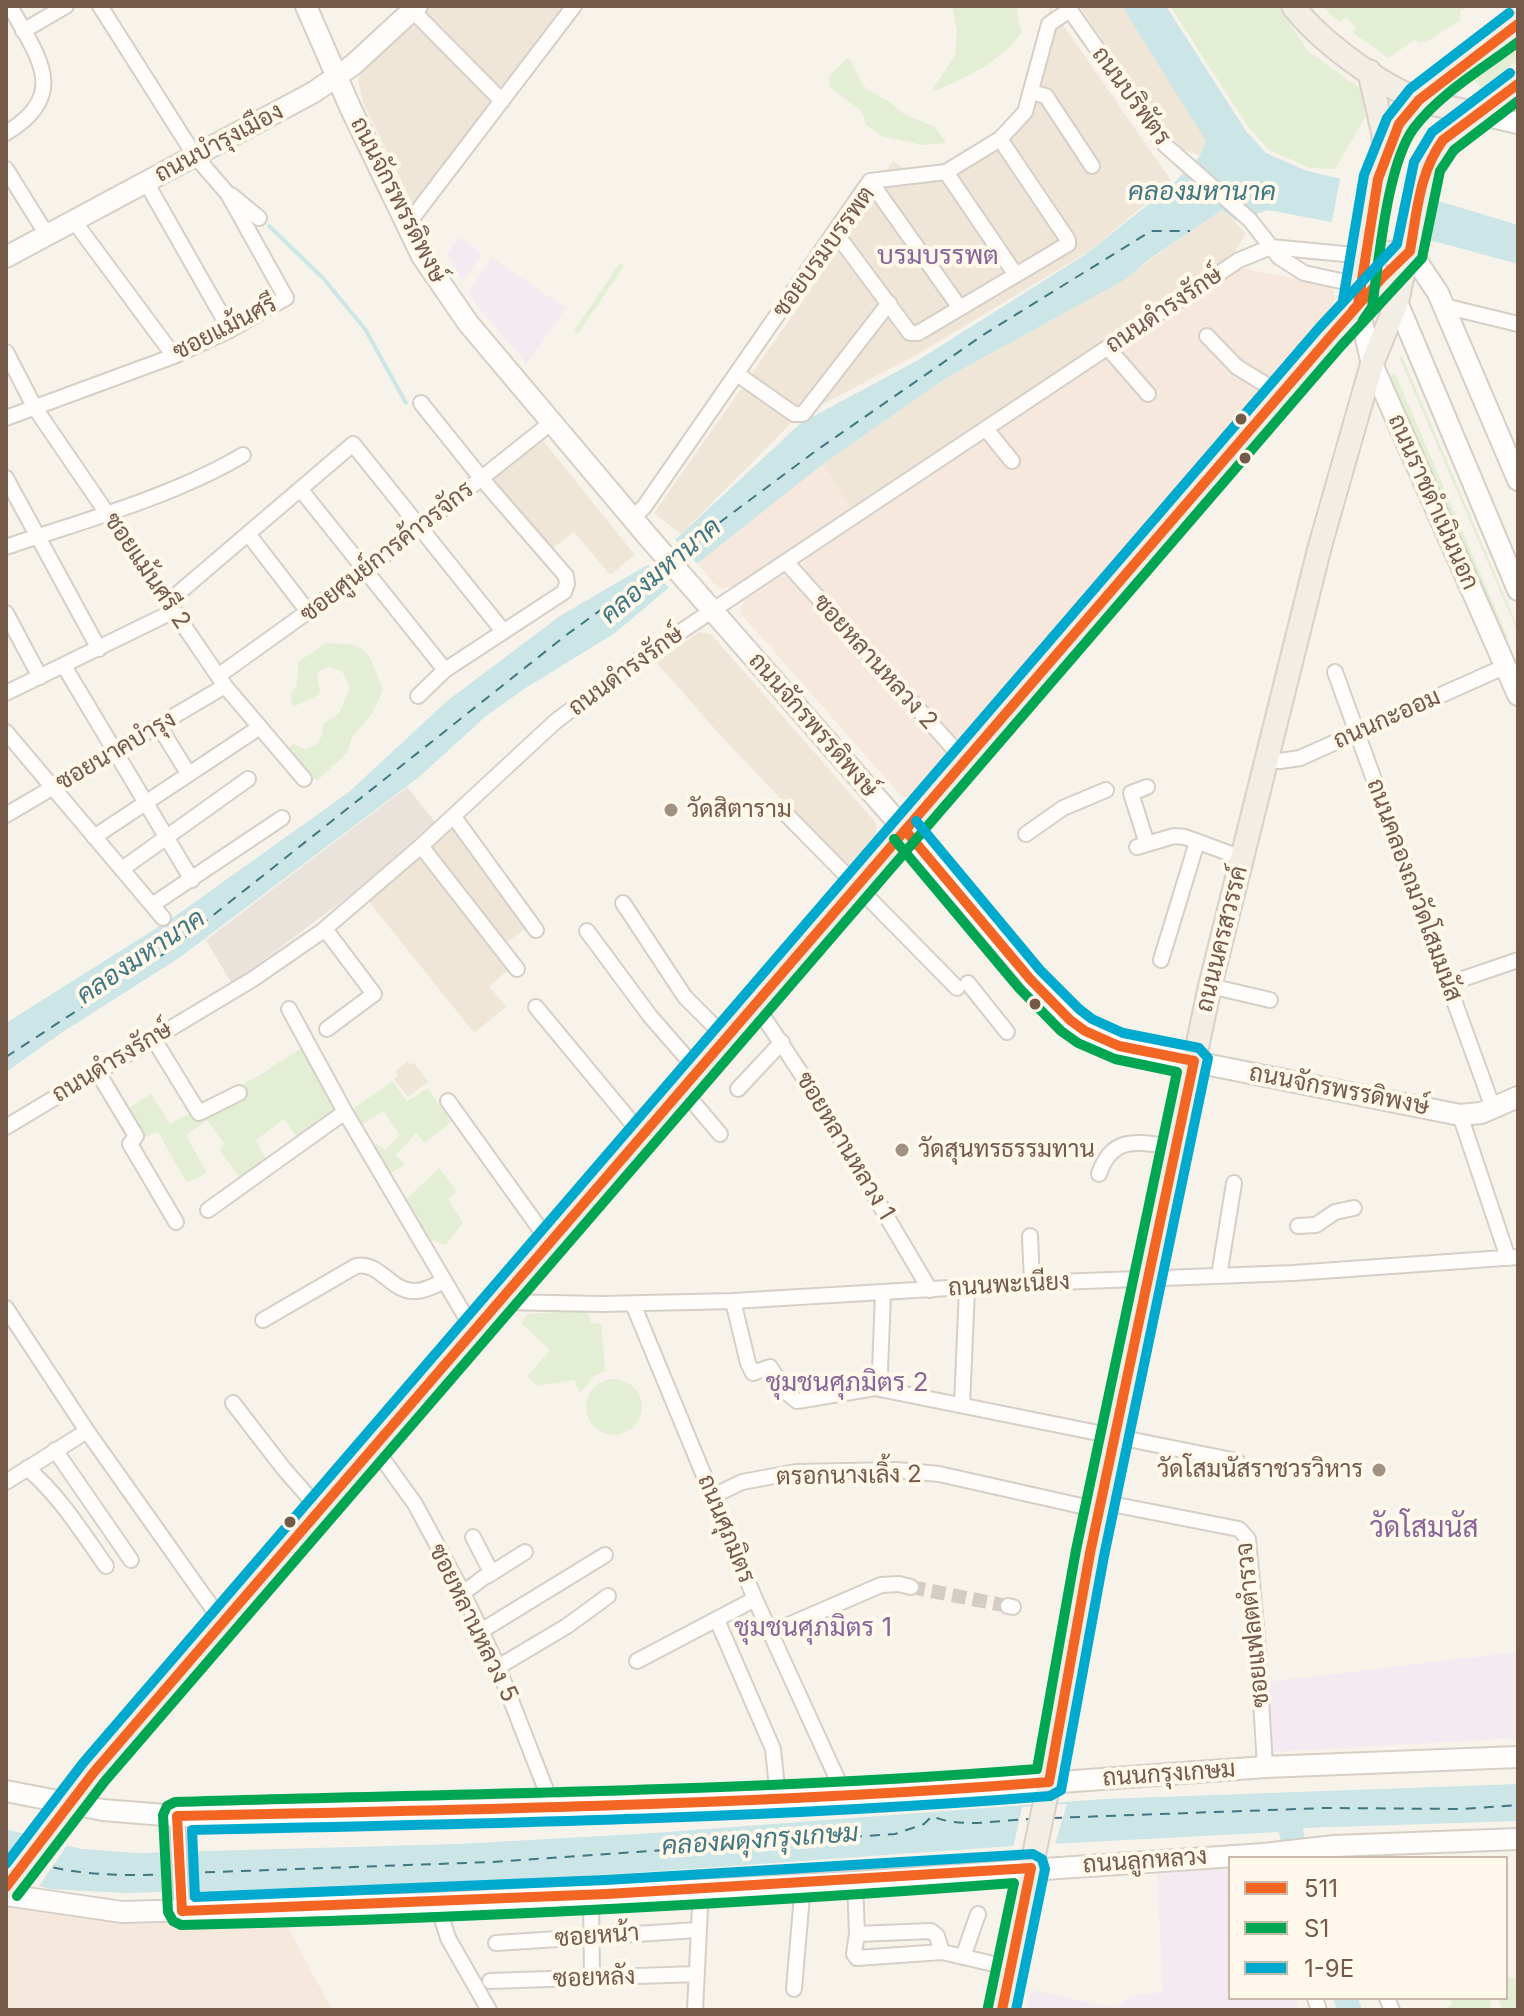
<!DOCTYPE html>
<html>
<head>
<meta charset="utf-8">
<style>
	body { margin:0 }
	#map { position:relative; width:1524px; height:2016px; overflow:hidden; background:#f7f3ea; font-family:Inter,sans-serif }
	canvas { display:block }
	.frame { position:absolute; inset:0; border:8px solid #755a4a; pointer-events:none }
	.legend { position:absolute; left:1228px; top:1856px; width:280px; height:144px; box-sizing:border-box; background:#fff8eb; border:2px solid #c8b9ab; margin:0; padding:10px 14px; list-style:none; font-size:24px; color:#755a4a }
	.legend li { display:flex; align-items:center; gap:16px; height:40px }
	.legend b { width:40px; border:2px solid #c8b9ab }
</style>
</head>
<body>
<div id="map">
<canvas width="1524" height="2016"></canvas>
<div class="frame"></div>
<ul class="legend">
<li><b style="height:10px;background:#f26522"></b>511</li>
<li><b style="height:10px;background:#00a651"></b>S1</li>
<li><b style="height:10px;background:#00a9ce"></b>1-9E</li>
</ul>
</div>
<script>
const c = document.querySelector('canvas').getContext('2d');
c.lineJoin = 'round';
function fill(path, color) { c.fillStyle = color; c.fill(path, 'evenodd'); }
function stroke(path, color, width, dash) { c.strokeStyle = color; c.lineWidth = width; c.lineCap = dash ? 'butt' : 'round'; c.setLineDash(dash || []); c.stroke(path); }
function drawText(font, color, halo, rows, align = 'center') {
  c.font = font + ' Inter,Sarabun,sans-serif'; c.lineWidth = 8; c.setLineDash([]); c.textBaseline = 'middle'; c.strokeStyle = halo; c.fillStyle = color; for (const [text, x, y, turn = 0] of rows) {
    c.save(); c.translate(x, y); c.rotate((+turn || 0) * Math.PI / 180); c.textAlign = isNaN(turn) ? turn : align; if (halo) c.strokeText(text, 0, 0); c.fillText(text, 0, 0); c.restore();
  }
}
fill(new Path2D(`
	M429,6H581L414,207L362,100L358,78L369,63Z
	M1050,6L1172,182L1088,252L918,354L795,419L681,534L654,513L839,249L834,241L893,161L908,171L958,162L985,145L1021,109Z
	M1079,6H1122L1204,135L1206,146L1200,156L1184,150L1171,137Z
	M1222,210L1246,233L1235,252L732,586L721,589L717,587L698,563L823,464L943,380L1126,279L1148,261Z
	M541,438L635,555L610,575L574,532L553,548L493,478Z
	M699,632L711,634L876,823L877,839L847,869L721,736L656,662Z
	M455,822L529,926L497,949L512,967L489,986L506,1007L474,1033L366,898Z
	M408,1061L410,1065L414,1063L428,1082L408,1097L394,1079L398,1076L395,1072Z`), '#f0e6d7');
fill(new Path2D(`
	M1243,268L1331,286L1335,295L1331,308L959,742L955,743L803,573L801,567L805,560Z
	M823,464L851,508L732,586L721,589L717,587L698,563Z
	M783,575L792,576L947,751L946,758L910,797H902L742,615L741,608L744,601Z
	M6,1898L53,1908L283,1918L332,2010H6Z`), '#f7e8de');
fill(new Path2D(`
	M407,787L435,822L354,892L232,984L206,940Z`), '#eae3db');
fill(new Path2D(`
	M460,237L482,254L463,281L447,254Z
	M492,258L566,308L527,364L477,305L469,291Z
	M1518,1652V1738L1272,1752L1267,1682Z
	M1230,1869V1998H1295L1299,2010H1026L1031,1990L1115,2008L1132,1996L1163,1992L1157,1871Z`), '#f4eaf2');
fill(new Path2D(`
	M952,6H1017L1018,21L1022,31C1009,57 958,83 931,92L955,55L957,31Z
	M1170,6H1278L1308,51L1361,89L1365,117L1335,169L1310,168L1269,150L1249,128Z
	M1321,6H1467L1460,11V20L1425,43L1422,41L1419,43L1415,39L1389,58L1353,33L1356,28L1346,17L1340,22Z
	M1518,44V60L1481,88L1473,78Z
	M846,59H850L861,82L867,89L888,101L904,114L935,127L946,143L922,145L882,136L866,125L862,111L830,87L829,77Z
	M620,263L624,266L578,334L574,331Z
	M1402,356L1518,627V633L1399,357Z
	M1395,373L1508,638L1503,641L1390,375Z
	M326,643C355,645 366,641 376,672C378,678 381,683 383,690L372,714L352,737L348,752L318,780L308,778L287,751L293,744L306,749C319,744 323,739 323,724L339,714L350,688L342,671L328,667L319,671L317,676L320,691L318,695L295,706L291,703V693L297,686L298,662Z
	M305,1046L343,1113L301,1143L284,1119L256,1140L268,1163L242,1181L220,1150L224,1143L207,1120L186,1135L207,1173L187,1183L158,1132L140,1139L125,1110L151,1094L170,1124L258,1076Z
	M392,1081L407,1101L428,1088L451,1122L425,1143L416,1133L396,1155L405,1165L389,1174L371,1147L377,1144L385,1150L400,1135L383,1111L361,1126L350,1111Z
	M439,1168L457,1191L448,1199L463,1222L446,1245L433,1240L425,1245L401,1204Z
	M587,1310L591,1323L601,1324L605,1371L594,1376L580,1393L574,1380L537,1386L527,1376L550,1350L521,1323L528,1314Z
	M586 1407a28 28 0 1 1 56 0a28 28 0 1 1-56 0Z
	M1506,1977L1518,1979V2010H1503L1498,1999L1506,1998Z
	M1449,1998H1490L1491,2010H1445L1452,2004Z`), '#e3eed5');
fill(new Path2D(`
	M1122,6H1166L1246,131L1266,153L1307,171L1442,202L1518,225V264L1441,243L1268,210L1236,221L1222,210L1148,260L1126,279L943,380L823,464L698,563L615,633L524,689L486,716L419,777L179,958L64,1031L6,1072V1023L174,917L349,792L447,701L560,616L649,564L801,423L920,359L1086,254L1170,187L1200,156L1206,141Z
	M1518,1784V1821L1303,1828L1308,1858H1284L1279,1832L1013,1846L491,1883L126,1893L49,1889L6,1876V1829L81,1849L137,1853L458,1844L654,1833L1104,1799Z
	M1333,1998H1358L1362,2010H1337Z`), '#cce5e7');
fill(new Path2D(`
	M1341,174L1437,197L1428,245L1331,227Z
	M674,538L700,567L672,591L646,562Z
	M1067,1804L1054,1847L1013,1849L1022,1807Z
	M28,1831L68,1844L37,1889L6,1880V1863Z`), '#f7f3ea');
stroke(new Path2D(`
	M269,226L323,278L365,329L406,403`), '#cce5e7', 4);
stroke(new Path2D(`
	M676,555L817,450L983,335L1151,231H1190
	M6,1057L168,951L565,636L661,566
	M1052,1818L1325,1808L1462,1809L1518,1805
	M6,1854L15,1857
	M36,1863C79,1876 128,1876 172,1874
	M187,1873L492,1862L895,1834L924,1824L932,1816C960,1829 999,1820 1029,1819`), '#407782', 2, [10, 8]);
stroke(new Path2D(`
	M911,1587L1008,1606`), '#d6cdc2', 14, [14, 7]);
const street = new Path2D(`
	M1067,6L1165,145L1250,220L1279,257L1304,273L1359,285
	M412,10L502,101
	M23,31L66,6
	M1031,92L1046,96L1092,166
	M6,133C71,94 37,56 10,6
	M6,169L47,235
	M946,172L1016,275
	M870,181L960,308
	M146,182L230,330
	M231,195L259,218
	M74,221L174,356
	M407,225L574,6
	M835,232L910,333H918L1068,244V240L1000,139
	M1444,306L1518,324
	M1207,336L1237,367L1281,394
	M1108,348L1148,394
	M6,352L35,408L225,686L304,779
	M737,374L794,414H803L889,303
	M6,418L174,356L230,330L286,298L228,194L195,156L100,6
	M986,429L1012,461
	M6,478L99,649
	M301,490L445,670
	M632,518L644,507L870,181L946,172L1000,139L1025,112L1049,24L1070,10
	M249,535L309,613
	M6,547C83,521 174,496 243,455
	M786,562L965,761
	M168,602L353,444L503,631
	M6,613L40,677
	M64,666L192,880
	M1335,672L1493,1108
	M218,676L366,570L552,422
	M6,693L174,611
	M418,696L445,670L564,592L567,584L566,576L482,479L421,403
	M159,726L188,773
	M6,732L163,918
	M1265,760L1280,761L1300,758L1506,666
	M1147,787L1131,793L1147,844
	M784,812L957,988
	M6,815L225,686
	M454,817L536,930
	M1026,834L1063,808L1106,790
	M94,837L260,727
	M421,846L517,969
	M1137,847L1174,836L1185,837L1242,858
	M122,869L248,779
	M623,903L685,997L726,1038
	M152,905L282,818
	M325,929L374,994L327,1029
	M587,931L650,1016L698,1071
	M1161,960L1197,842
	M968,983L1007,1032
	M1448,984L1518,960
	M1210,986L1270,1000
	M755,1004L812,1090L930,1290
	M536,1007L642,1135
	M289,1009L345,1112L474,1331
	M153,1038L199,1113L239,1093
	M97,1071L136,1136L130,1144L176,1222
	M682,1089L720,1134
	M738,1089L782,1042
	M448,1101L550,1243
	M1460,1115L1508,1258
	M6,1127L253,979L321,932L421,846L556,721L644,656L1239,260L1271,247L1365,256
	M1099,1174C1113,1133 1140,1143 1175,1147
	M208,1210L345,1112
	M1298,1226L1316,1225L1335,1212L1354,1208
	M1030,1236L1032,1283
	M1219,1276L1234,1183
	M733,1301L748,1363L753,1373L770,1367L786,1392L797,1401L875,1388L1237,1461
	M499,1302L602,1304L733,1301L1032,1283L1293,1273L1518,1257
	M633,1304L755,1599L845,1796
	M6,1308L87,1431L6,1482
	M263,1320L356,1266C379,1261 391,1291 413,1291C424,1292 435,1285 444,1281
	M880,1371L883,1293
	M233,1403L284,1469L320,1510
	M962,1405L967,1288
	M87,1431L223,1623
	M374,1447L415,1504L463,1593L498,1667L553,1808
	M55,1450L131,1560
	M27,1468C59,1495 82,1532 106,1566
	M713,1496L742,1482L796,1472L896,1470L939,1474L1099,1510
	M1101,1502L1239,1529L1248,1539L1258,1649L1265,1767
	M487,1576L525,1552
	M463,1593L491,1572L473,1537
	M1008,1606L1013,1607
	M717,1620L773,1749L778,1797
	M481,1631L605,1555
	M770,1633L881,1585L899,1584L911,1587
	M637,1661L755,1599
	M498,1667L567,1626L608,1596
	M177,1816L182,1911
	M855,1882L857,1934
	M591,1894L592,1978
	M437,1903L448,1938L489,2010
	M496,1943L698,1930
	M942,1952L937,1936L931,1931L857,1934L854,1954L857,1958L942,1952L1011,1968
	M963,1957L978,1914
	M490,1981L697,1974
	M794,1989L803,1884
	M1315,1998L1319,2010
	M1387,1998L1392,2010
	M695,2010L701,1888`);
const secondary = new Path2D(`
	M306,6L350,107L422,256L468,323L650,539L958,891L1057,1008L1085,1031L1102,1040L1135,1050L1460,1115L1481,1113L1518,1097
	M1478,114L1518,123
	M1410,251L1438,293L1518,480
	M6,257L314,92L353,65L417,6
	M1397,302L1518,590
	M1358,305L1372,364L1518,695
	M6,1791L103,1810L177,1816L553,1808L898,1794L1265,1767L1518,1757
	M6,1895L122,1912L437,1903L855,1882L1264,1854L1334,1846L1518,1839`);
const primary = new Path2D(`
	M1293,6C1319,40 1377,83 1417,99C1436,106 1458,109 1478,114
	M1369,71L1383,132L1385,153
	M1365,256L1397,302
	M1365,256L1410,251
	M6,1887L94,1772L1358,305L1378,179L1399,124L1419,100L1518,24
	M1002,2010L1049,1782L1090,1553L1210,986L1320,546L1372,364L1397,302L1421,189L1430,158L1443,140L1518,84`);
stroke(street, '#d6cfc7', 18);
stroke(secondary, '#d6cfc6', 24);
stroke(primary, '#d8d0c9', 26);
stroke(street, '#fefdfc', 14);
stroke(secondary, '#fefdfc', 20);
stroke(primary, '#f2ede5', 22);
stroke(new Path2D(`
	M1410,251C1417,212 1419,173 1443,140L1518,84
	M1353,310L1358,305L1378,179L1399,124L1419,100L1518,24
	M905,830L1030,979L1070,1020L1085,1031L1119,1046L1194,1061
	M1049,1782L1090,1553L1194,1061
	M177,1816C468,1810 759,1805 1049,1782
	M177,1816L182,1911
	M6,1887L94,1772L1330,337L1382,278L1410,251
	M182,1911L607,1894L1031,1868
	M1002,2010L1031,1868`), '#f26522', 10);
stroke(new Path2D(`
	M1363,320L1372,307C1379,261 1387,164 1414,128C1440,93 1484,68 1518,42
	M894,839L1019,988L1061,1031L1078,1043L1115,1059L1177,1072L1076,1550L1037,1769C750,1792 463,1793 175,1802L167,1806L163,1815L168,1912L173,1921L181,1925C459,1919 737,1904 1014,1883L988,2007
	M17,1896L105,1781L1341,346L1422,258L1440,171L1454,150L1518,101`), '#00a651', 10);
stroke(new Path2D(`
	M1343,300L1364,175L1387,118L1410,89L1509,13
	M916,821L1040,970L1079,1009L1092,1019L1123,1033L1199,1048L1208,1058L1104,1556L1061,1790L1050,1796C764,1819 478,1824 192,1830L195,1897L606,1880L1033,1854L1042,1859L1045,1869L1016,2010
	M6,1864L83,1763L1319,328L1397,244L1414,162L1432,132L1510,73`), '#00a9ce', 10);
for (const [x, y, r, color] of [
	[1241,419,7,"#755a4a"],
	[1245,458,7,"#755a4a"],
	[671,810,8,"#a29082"],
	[1035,1004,7,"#755a4a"],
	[902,1150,8,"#a29082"],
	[1379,1470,8,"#a29082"],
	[290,1522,7,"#755a4a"]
]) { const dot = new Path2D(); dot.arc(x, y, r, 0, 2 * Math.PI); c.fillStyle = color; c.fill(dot); stroke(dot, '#fff8eb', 3); }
drawText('24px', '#755a4a', '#fff8eb', [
	["ถนนบริพัตร",1131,96,54],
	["ถนนบำรุงเมือง",219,143,-28],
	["ถนนจักรพรรดิพงษ์",398,200,63],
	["ซอยบรมบรรพต",824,252,-54],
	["ถนนดำรงรักษ์",1164,310,-34],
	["ซอยแม้นศรี",225,328,-27],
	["ถนนราชดำเนินนอก",1433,502,66],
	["ซอยศูนย์การค้าวรจักร",387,552,-38],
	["ซอยแม้นศรี 2",147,571,56],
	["ซอยหลานหลวง 2",875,662,48],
	["ถนนดำรงรักษ์",626,671,-36],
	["ถนนกะออม",1387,719,-24],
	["ถนนจักรพรรดิพงษ์",813,725,49],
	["ซอยนาคบำรุง",116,751,-30],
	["ถนนคลองถมวัดโสมมนัส",1414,890,70],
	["ถนนนครสวรรค์",1222,939,-76],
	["ถนนดำรงรักษ์",112,1062,-31],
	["ถนนจักรพรรดิพงษ์",1339,1090,11],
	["ซอยหลานหลวง 1",845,1146,59],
	["ถนนพะเนียง",1009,1285,-3],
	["ตรอกนางเลิ้ง 2",849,1476,-1],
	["ถนนศุภมิตร",726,1529,68],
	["ซอยหลานหลวง 5",473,1623,64],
	["ซอยแฟลตตำรวจ",1253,1625,-96],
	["ถนนกรุงเกษม",1169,1774,-4],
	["ถนนลูกหลวง",1145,1861,-4],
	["ซอยหน้า",597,1936,-4],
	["ซอยหลัง",594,1978,-2]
]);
drawText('24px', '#755a4a', '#fff8eb', [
	["วัดสิตาราม",687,810],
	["วัดสุนทรธรรมทาน",918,1150],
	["วัดโสมนัสราชวรวิหาร",1363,1470,"right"]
], 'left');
drawText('italic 26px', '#407782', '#fff8eb', [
	["คลองมหานาค",1202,192],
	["คลองมหานาค",661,571,-40],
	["คลองมหานาค",141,957,-34],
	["คลองผดุงกรุงเกษม",760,1840,-4]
]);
drawText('26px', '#886599', '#fff8eb', [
	["บรมบรรพต",938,256],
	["ชุมชนศุภมิตร 2",847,1383],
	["ชุมชนศุภมิตร 1",813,1628]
]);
drawText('28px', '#886599', '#fff8eb', [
	["วัดโสมนัส",1424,1529]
]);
</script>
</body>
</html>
